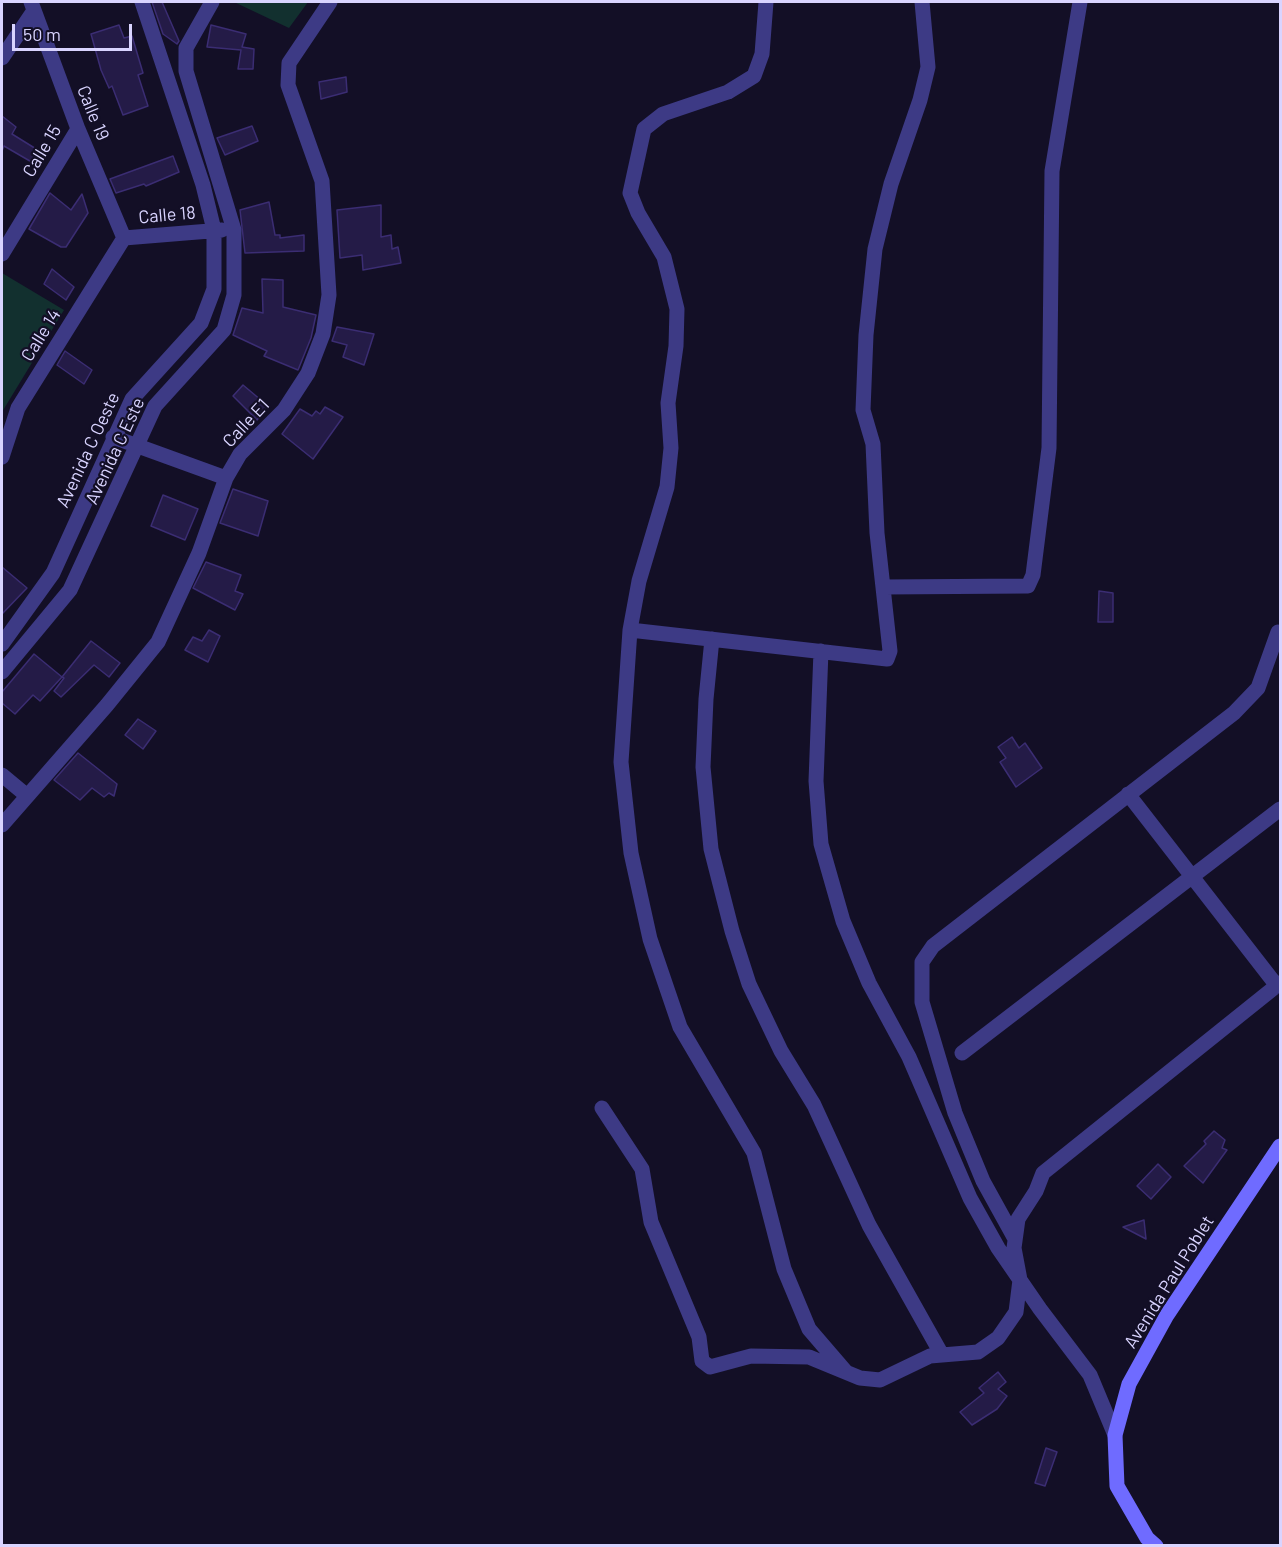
<!DOCTYPE html>
<html>
<head>
<meta charset="utf-8">
<style>
	body { margin:0 }
	#map { position:relative; width:1282px; height:1547px; overflow:hidden; background:#130f26; font-family:Barlow,sans-serif }
	canvas { display:block }
	.frame { position:absolute; inset:0; border:3px solid #d9d4ff; pointer-events:none }
	.scale { position:absolute; left:12px; top:24px; width:120px; height:27px; box-sizing:border-box; border:3px solid #d9d4ff; border-top:0; padding-left:8px; font-size:18px; line-height:21px; white-space:nowrap; color:#d9d4ff; -webkit-text-stroke:4px #130f26; paint-order:stroke }
</style>
</head>
<body>
<div id="map">
<canvas width="1282" height="1547"></canvas>
<div class="frame"></div>
<div class="scale">50 m</div>
</div>
<script>
const c = document.querySelector('canvas').getContext('2d');
c.lineJoin = 'round';
function fill(path, color) { c.fillStyle = color; c.fill(path, 'evenodd'); }
function stroke(path, color, width, dash) { c.strokeStyle = color; c.lineWidth = width; c.lineCap = dash ? 'butt' : 'round'; c.setLineDash(dash || []); c.stroke(path); }
function drawText(font, color, halo, rows, align = 'center') {
  c.font = font + ' Barlow,sans-serif'; c.lineWidth = 4.5; c.setLineDash([]); c.textBaseline = 'middle'; c.strokeStyle = halo; c.fillStyle = color; for (const [text, x, y, turn = 0] of rows) {
    c.save(); c.translate(x, y); c.rotate((+turn || 0) * Math.PI / 180); c.textAlign = isNaN(turn) ? turn : align; if (halo) c.strokeText(text, 0, 0); c.fillText(text, 0, 0); c.restore();
  }
}
fill(new Path2D(`
	M234,2H308L289,28Z
	M2,273L64,310L2,412Z`), '#12302f');
const building = new Path2D(`
	M152,2H162L179,41L177,44L163,34Z
	M119,25L124,38L132,36L143,73L138,75L148,106L123,115L112,86L109,88L101,70L91,34Z
	M211,25L246,34L242,47L254,49L253,69H238L241,50L207,47Z
	M346,77L347,92L321,99L319,82Z
	M2,116L16,127L12,134L41,152L35,164L4,146L2,151Z
	M252,126L258,141L225,155L217,138Z
	M173,156L179,172L146,186L144,184L116,193L110,179Z
	M50,193L71,210L82,194L88,213L66,247H61L29,229Z
	M269,202L275,235H280V238L304,235V251L245,253L240,210Z
	M381,205V237L391,235L392,249L398,247L401,263L363,270L362,255L340,258L337,210Z
	M52,269L74,287L66,300L44,284Z
	M262,279L283,280V307L316,315L311,338L298,370L264,356L267,351L233,335L242,308L263,313Z
	M337,327L374,334L364,365L343,357L347,345L332,341Z
	M65,351L92,370L84,384L57,365Z
	M243,385L268,406L257,420L233,396Z
	M325,407L343,417L313,459L282,434L300,409L312,416L316,411L320,414Z
	M233,489L268,501L258,536L220,523Z
	M163,495L198,509L185,540L151,526Z
	M206,562L241,575L235,591L243,594L235,610L193,588Z
	M2,567L27,588L2,614Z
	M1099,591L1113,593V622H1098Z
	M209,630L220,636L208,662L185,650L193,637L202,641Z
	M91,641L120,663L109,677L94,665L61,697L54,691L64,678L62,677Z
	M34,654L62,677L40,701L33,695L15,714L2,703V692Z
	M138,719L156,731L143,749L125,735Z
	M1012,737L1019,748L1025,743L1042,768L1016,787L1000,762L1006,758L998,747Z
	M78,753L117,784L114,796L109,793L104,797L92,788L80,800L54,780Z
	M1214,1131L1225,1140L1222,1148L1227,1150L1203,1183L1184,1166L1206,1144L1204,1141Z
	M1158,1164L1171,1177L1151,1199L1137,1186Z
	M1144,1220L1146,1239L1123,1227Z
	M998,1372L1006,1382L998,1389L1007,1396L997,1409L972,1425L960,1412L984,1393L979,1388Z
	M1046,1448L1057,1452L1045,1486L1035,1483Z`);
fill(building, '#241b47');
stroke(building, '#3b2d73', 1.5);
stroke(new Path2D(`
	M31,2L78,129L124,238
	M766,2L762,54L754,76L728,92L663,114L644,129L630,193L638,213L664,257L677,309L676,346L668,403L671,448L667,487L639,581L630,630L621,762L631,853L650,939L680,1027L754,1153L784,1269L809,1329L846,1372
	M2,58L33,12
	M124,238L222,230
	M2,254L78,129
	M113,437L226,478
	M2,457L18,408L124,238
	M883,587L1028,586L1033,575L1049,448L1052,171L1080,2
	M630,630L887,659L890,651L877,533L873,444L863,410L866,335L875,249L891,184L920,100L928,67L922,2
	M712,639L706,699L703,767L711,849L732,931L749,984L781,1051L814,1105L869,1225L942,1355
	M2,644L53,573L132,399L201,323L214,289V230L203,185L142,2
	M821,651L816,781L821,844L843,921L869,983L909,1057L970,1198L998,1248L1040,1309L1090,1375L1115,1435
	M2,672L70,590L155,406L224,330L234,295V230L186,71V48L212,2
	M2,775L26,795
	M1128,794L1277,986
	M2,825L107,705L158,642L199,553L226,478L240,454L284,410L308,373L323,334L329,295L322,181L288,85L289,63L330,2
	M962,1053L1280,809
	M602,1108L642,1169L651,1222L699,1337L702,1361L710,1367L751,1356L809,1357L860,1378L880,1380L930,1356L978,1352L998,1338L1016,1312L1020,1280L1014,1248L1018,1219L1036,1191L1043,1173L1280,983
	M1015,1239L983,1181L955,1113L922,1002V962L933,946L1234,713L1258,688L1278,632`), '#3d3a85', 15);
stroke(new Path2D(`
	M1156,1546L1147,1538L1117,1486L1115,1435L1129,1384L1167,1315L1280,1146`), '#6f6bff', 15);
drawText('18px', '#d9d4ff', '#130f26', [
	["Calle 19",93,113,68],
	["Calle 15",42,151,-59],
	["Calle 18",167,215,-5],
	["Calle 14",41,335,-58],
	["Calle E1",246,423,-47],
	["Avenida C Oeste",88,450,-65],
	["Avenida C Este",115,451,-65],
	["Avenida Paul Poblet",1169,1282,-58]
]);
</script>
</body>
</html>
